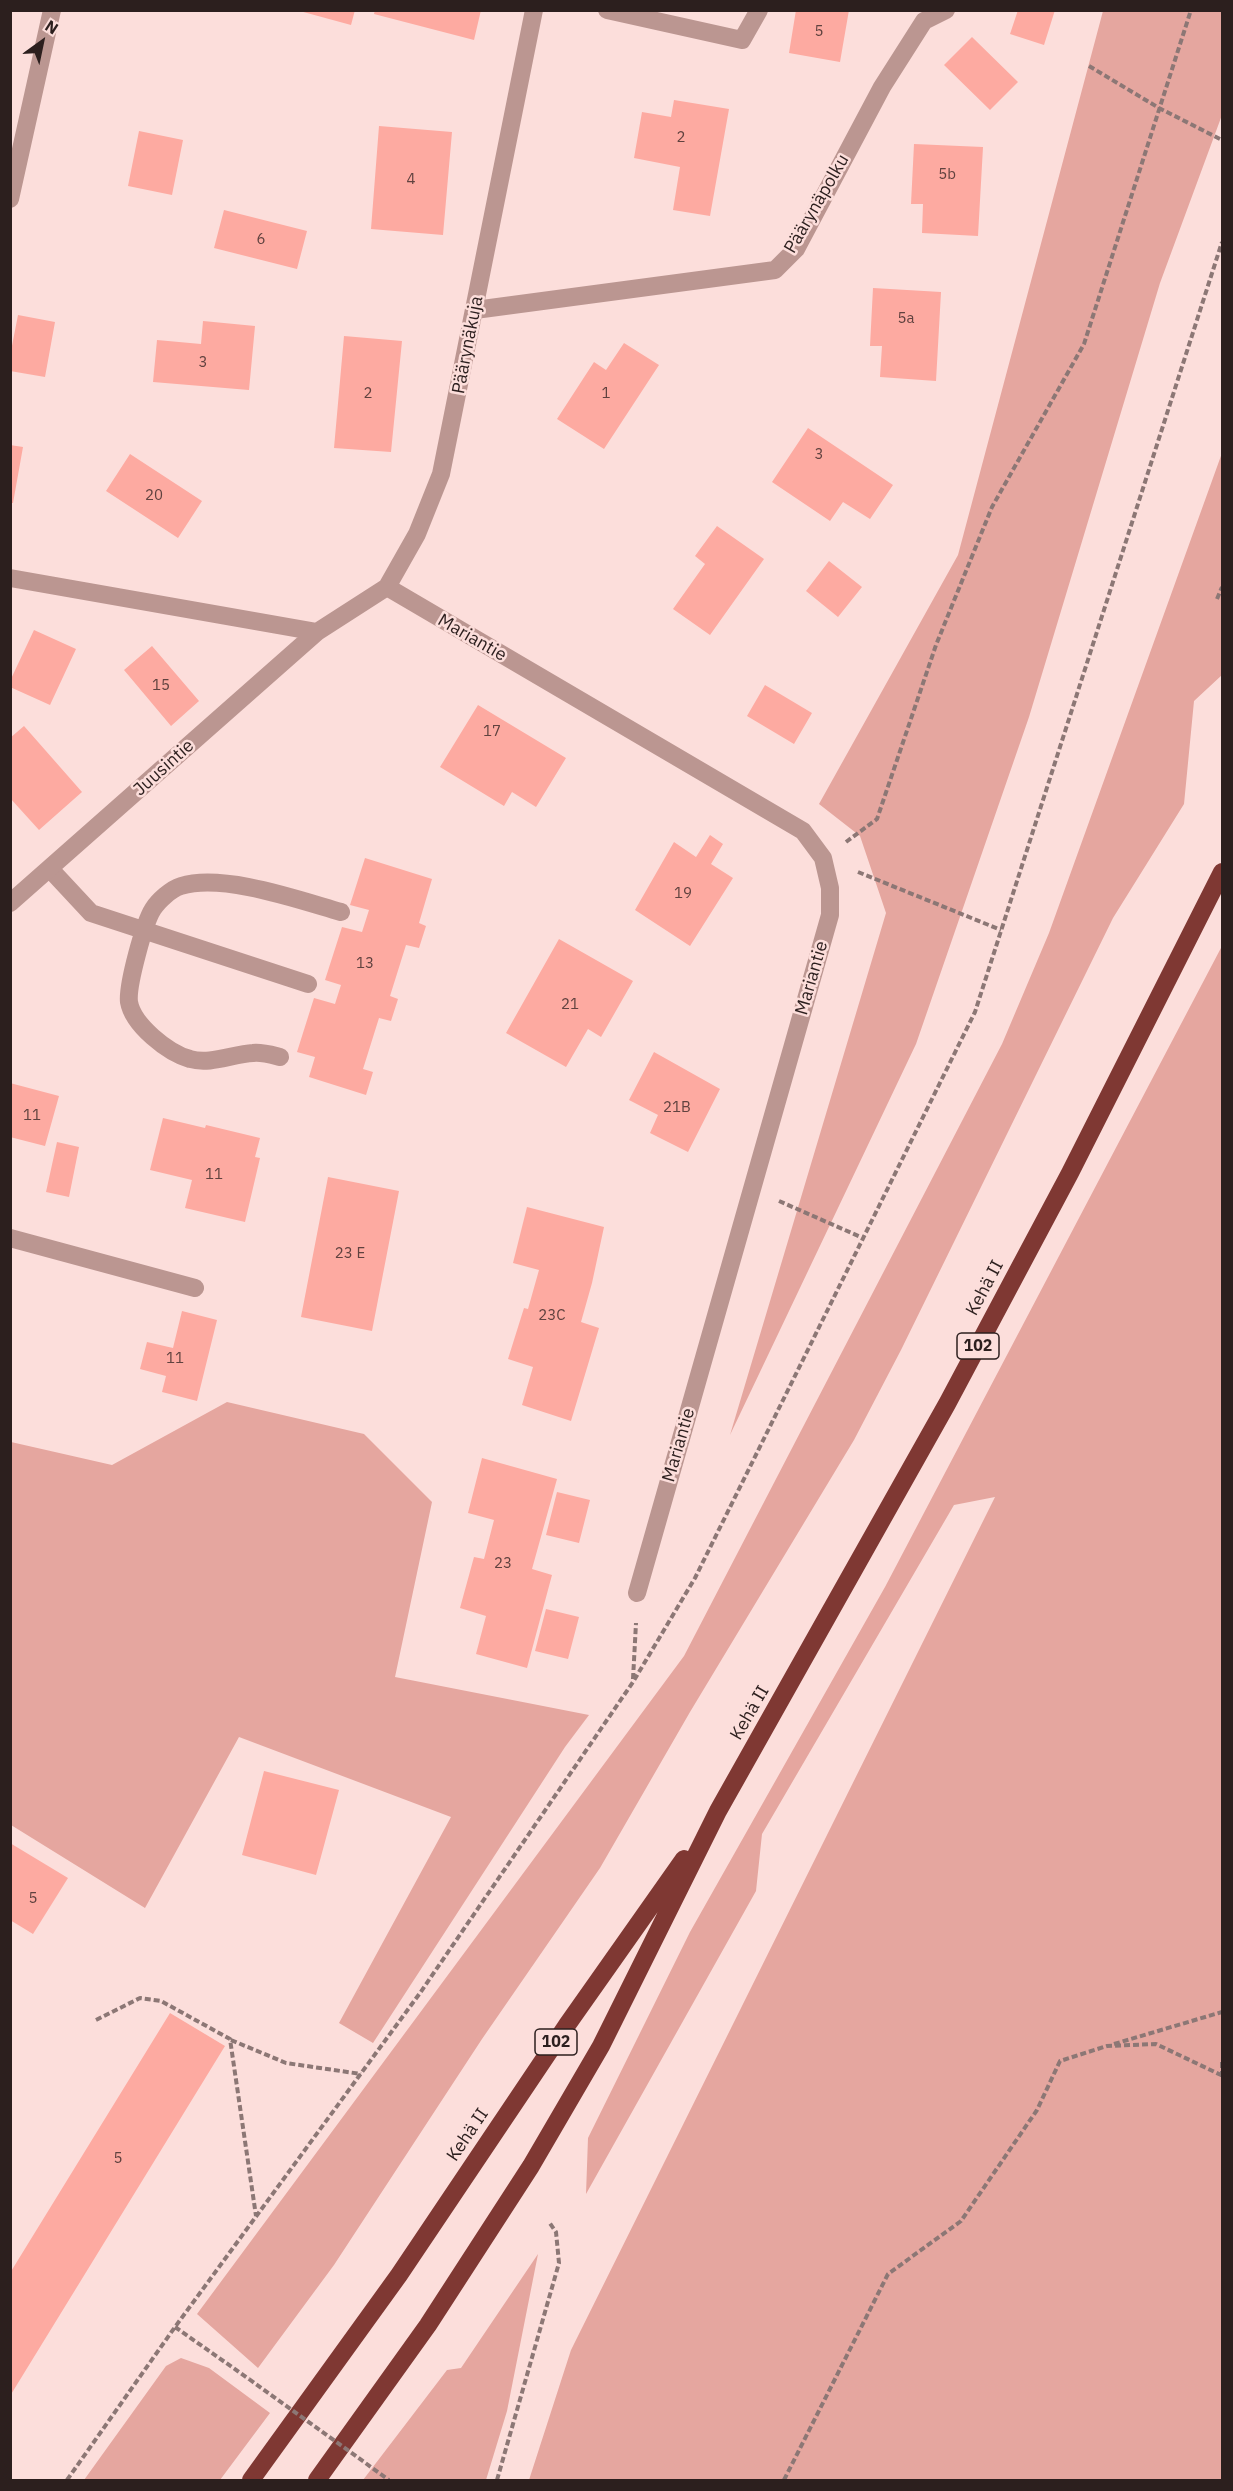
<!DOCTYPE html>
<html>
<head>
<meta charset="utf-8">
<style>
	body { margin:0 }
	#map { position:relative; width:1233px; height:2491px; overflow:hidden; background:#fcdedb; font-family:"IBM Plex Sans",sans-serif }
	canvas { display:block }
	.frame { position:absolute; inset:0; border:12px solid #2c1f1e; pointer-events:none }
	.north { position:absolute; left:12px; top:12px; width:60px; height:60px; -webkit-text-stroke:4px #fcdedb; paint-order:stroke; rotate:33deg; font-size:16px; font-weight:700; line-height:24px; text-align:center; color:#2c1f1e }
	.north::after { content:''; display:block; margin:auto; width:21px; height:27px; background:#2c1f1e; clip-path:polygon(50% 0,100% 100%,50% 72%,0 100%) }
</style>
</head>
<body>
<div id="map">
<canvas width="1233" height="2491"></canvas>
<div class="frame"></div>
<div class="north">N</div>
</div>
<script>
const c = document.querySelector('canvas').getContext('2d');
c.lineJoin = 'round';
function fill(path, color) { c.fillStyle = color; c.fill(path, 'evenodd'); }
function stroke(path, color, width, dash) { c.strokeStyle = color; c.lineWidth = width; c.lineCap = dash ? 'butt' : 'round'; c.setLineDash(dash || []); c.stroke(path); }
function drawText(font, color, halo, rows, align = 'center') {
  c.font = font + ' "IBM Plex Sans",sans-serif'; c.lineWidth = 5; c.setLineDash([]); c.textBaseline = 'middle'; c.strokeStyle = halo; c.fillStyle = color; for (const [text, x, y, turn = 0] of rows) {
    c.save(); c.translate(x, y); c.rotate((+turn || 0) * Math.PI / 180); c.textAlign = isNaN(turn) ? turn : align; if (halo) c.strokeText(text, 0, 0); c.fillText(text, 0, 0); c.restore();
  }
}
fill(new Path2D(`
	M1103,11H1222V115L1160,283L1029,717L916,1044L730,1435L886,913L860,836L819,804L958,555Z
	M1222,453V675L1194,701L1184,804L1113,918L901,1350L854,1440L690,1712L600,1868L482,2039L334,2265L258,2368L197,2314L684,1656L1002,1044L1049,933Z
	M1222,946V2480H529L571,2350L995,1497L954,1505L762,1834L756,1891L586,2194L588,2138L690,1932L885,1587Z
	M227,1402L364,1434L432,1502L395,1677L589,1715L565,1747L373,2043L339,2023L451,1817L239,1737L145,1908L11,1825V1442L112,1465Z
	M538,2254L507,2411L486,2480H363L447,2370L461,2368Z
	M181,2358L209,2368L270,2413L220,2480H84L166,2366Z`), '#e5a69f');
fill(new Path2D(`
	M296,10H355L351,25Z
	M375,10H481L474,40L374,14Z
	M796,10H849L840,62L789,53Z
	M1018,10H1055L1044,45L1010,34Z
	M972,37L1018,82L990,110L944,65Z
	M674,100L729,109L710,216L673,210L680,167L634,158L642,112L671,117Z
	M379,126L452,132L443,235L371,229Z
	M139,131L183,140L172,195L128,186Z
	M914,144L983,147L978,236L922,233L923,204H911Z
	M224,210L307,231L297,269L214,248Z
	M873,288L941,292L936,381L880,377L882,346H870Z
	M18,315L55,322L45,377L10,371V356Z
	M203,321L255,326L249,390L153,382L157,340L201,344Z
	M344,336L402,341L391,452L334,448Z
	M624,343L659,365L604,449L557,419L594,362L606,370Z
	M808,428L893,485L870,519L843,502L830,521L772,482Z
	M10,445L23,447L13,503H10Z
	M130,454L202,501L178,538L106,491Z
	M717,526L764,559L710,635L673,609L705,564L695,556Z
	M829,561L862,587L838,617L806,591Z
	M34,630L76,649L50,705L10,687V681Z
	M152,646L199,701L171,726L124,670Z
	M765,685L812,713L794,744L747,716Z
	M478,705L566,758L536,807L512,792L504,806L440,767Z
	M24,726L82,792L39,830L10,798V738Z
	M710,835L723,844L711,864L733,878L690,946L635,910L674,842L696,857Z
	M365,858L432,879L419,923L426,926L419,948L406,945L390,996L398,999L391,1021L379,1018L363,1069L373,1072L366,1095L309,1077L315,1057L297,1052L314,998L335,1004L341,985L325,980L342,927L362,932L369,910L350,905Z
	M559,939L633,981L601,1037L588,1029L566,1067L506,1033Z
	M654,1052L720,1089L688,1152L650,1133L658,1115L629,1100Z
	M10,1083L59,1096L45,1146L10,1137Z
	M163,1118L205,1128L206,1125L260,1138L255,1157L260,1158L245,1222L185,1208L192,1180L150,1170Z
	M57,1142L79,1147L69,1197L46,1192Z
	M328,1177L399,1191L372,1331L301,1317Z
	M527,1207L604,1227L592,1283L581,1322L599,1328L571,1421L522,1405L533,1367L508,1359L524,1308L528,1309L539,1270L513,1263Z
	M182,1311L217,1320L197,1401L162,1392L166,1376L140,1369L147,1342L173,1348Z
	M482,1458L557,1479L532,1569L552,1575L527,1668L476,1654L486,1616L460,1608L474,1557L484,1559L494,1520L468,1513Z
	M557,1492L590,1500L579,1543L546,1535Z
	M546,1609L579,1617L568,1659L535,1651Z
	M264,1771L339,1790L316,1875L242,1855Z
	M10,1843L68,1878L33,1934L10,1920Z
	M170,2013L225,2046L10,2396V2273Z`), '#fdaaa1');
stroke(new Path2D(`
	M1089,66L1159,108L1222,140
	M1217,599L1222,587
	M846,842L877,819L936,645L992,507L1084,344L1191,10
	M858,872L1001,930
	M779,1201L863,1238
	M633,1679L636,1623
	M96,2020L140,1998L161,2001L230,2039L256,2216
	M231,2040L286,2063L361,2074
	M1114,2044L1222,2012
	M1222,2062V2079
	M175,2327L249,2379
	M67,2480L175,2327L420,1993L633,1682L695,1578L975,1012L1222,242
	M497,2480L559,2263L556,2232L549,2222
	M784,2480L888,2274L961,2221L1037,2110L1060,2061L1107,2046L1156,2044L1221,2075`), '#8c7775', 4, [6, 3]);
stroke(new Path2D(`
	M607,10L742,40L759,10
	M10,199L52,10
	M50,869L91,913L308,984
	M280,1057C272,1055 262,1052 253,1053C233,1054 210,1065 190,1059C168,1053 133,1025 129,1002C127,986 144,923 153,909C158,901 171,889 181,886C223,873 299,900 341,912
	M10,1238L195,1288`), '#bb9691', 18);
stroke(new Path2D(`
	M475,310L775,270L796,249L882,87L924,21L946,10
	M10,578L317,632
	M387,587L803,831L823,858L830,888V915L637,1593
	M10,903L317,632L387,587L417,534L441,474L534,10`), '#bb9691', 18);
stroke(new Path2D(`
	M251,2480L399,2275L567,2025L684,1859
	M317,2480L428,2325L531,2166L601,2046L718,1811L947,1404L1070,1173L1222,872`), '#7f3833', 18);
stroke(new Path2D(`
	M249,2379L389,2480`), '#8c7775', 4, [6, 3]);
drawText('15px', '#60423f', null, [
	["5",819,32],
	["2",681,138],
	["5b",947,175],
	["4",411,180],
	["6",261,240],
	["5a",906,319],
	["3",203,363],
	["2",368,394],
	["1",606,394],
	["3",819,455],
	["20",154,496],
	["15",161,686],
	["17",492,732],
	["19",683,894],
	["13",365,964],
	["21",570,1005],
	["21B",677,1108],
	["11",32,1116],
	["11",214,1175],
	["23 E",350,1254],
	["23C",552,1316],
	["11",175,1359],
	["23",503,1564],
	["5",33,1899],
	["5",118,2159]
]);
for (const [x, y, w] of [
	[978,1346,42],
	[556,2042,42]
]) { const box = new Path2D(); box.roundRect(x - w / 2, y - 13, w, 26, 4.5); c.fillStyle = '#fcdedb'; c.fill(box); stroke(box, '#2c1f1e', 1.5); }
drawText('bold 16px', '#2c1f1e', null, [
	["102",978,1346],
	["102",556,2042]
]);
drawText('18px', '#2c1f1e', '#fcdedb', [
	["Päärynäpolku",817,204,-60],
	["Päärynäkuja",468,345,-79],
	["Mariantie",472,638,30],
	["Juusintie",164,768,-42],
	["Mariantie",812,978,-74],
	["Kehä II",985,1288,-62],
	["Mariantie",679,1445,-74],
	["Kehä II",750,1713,-60],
	["Kehä II",468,2135,-56]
]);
</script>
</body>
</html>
